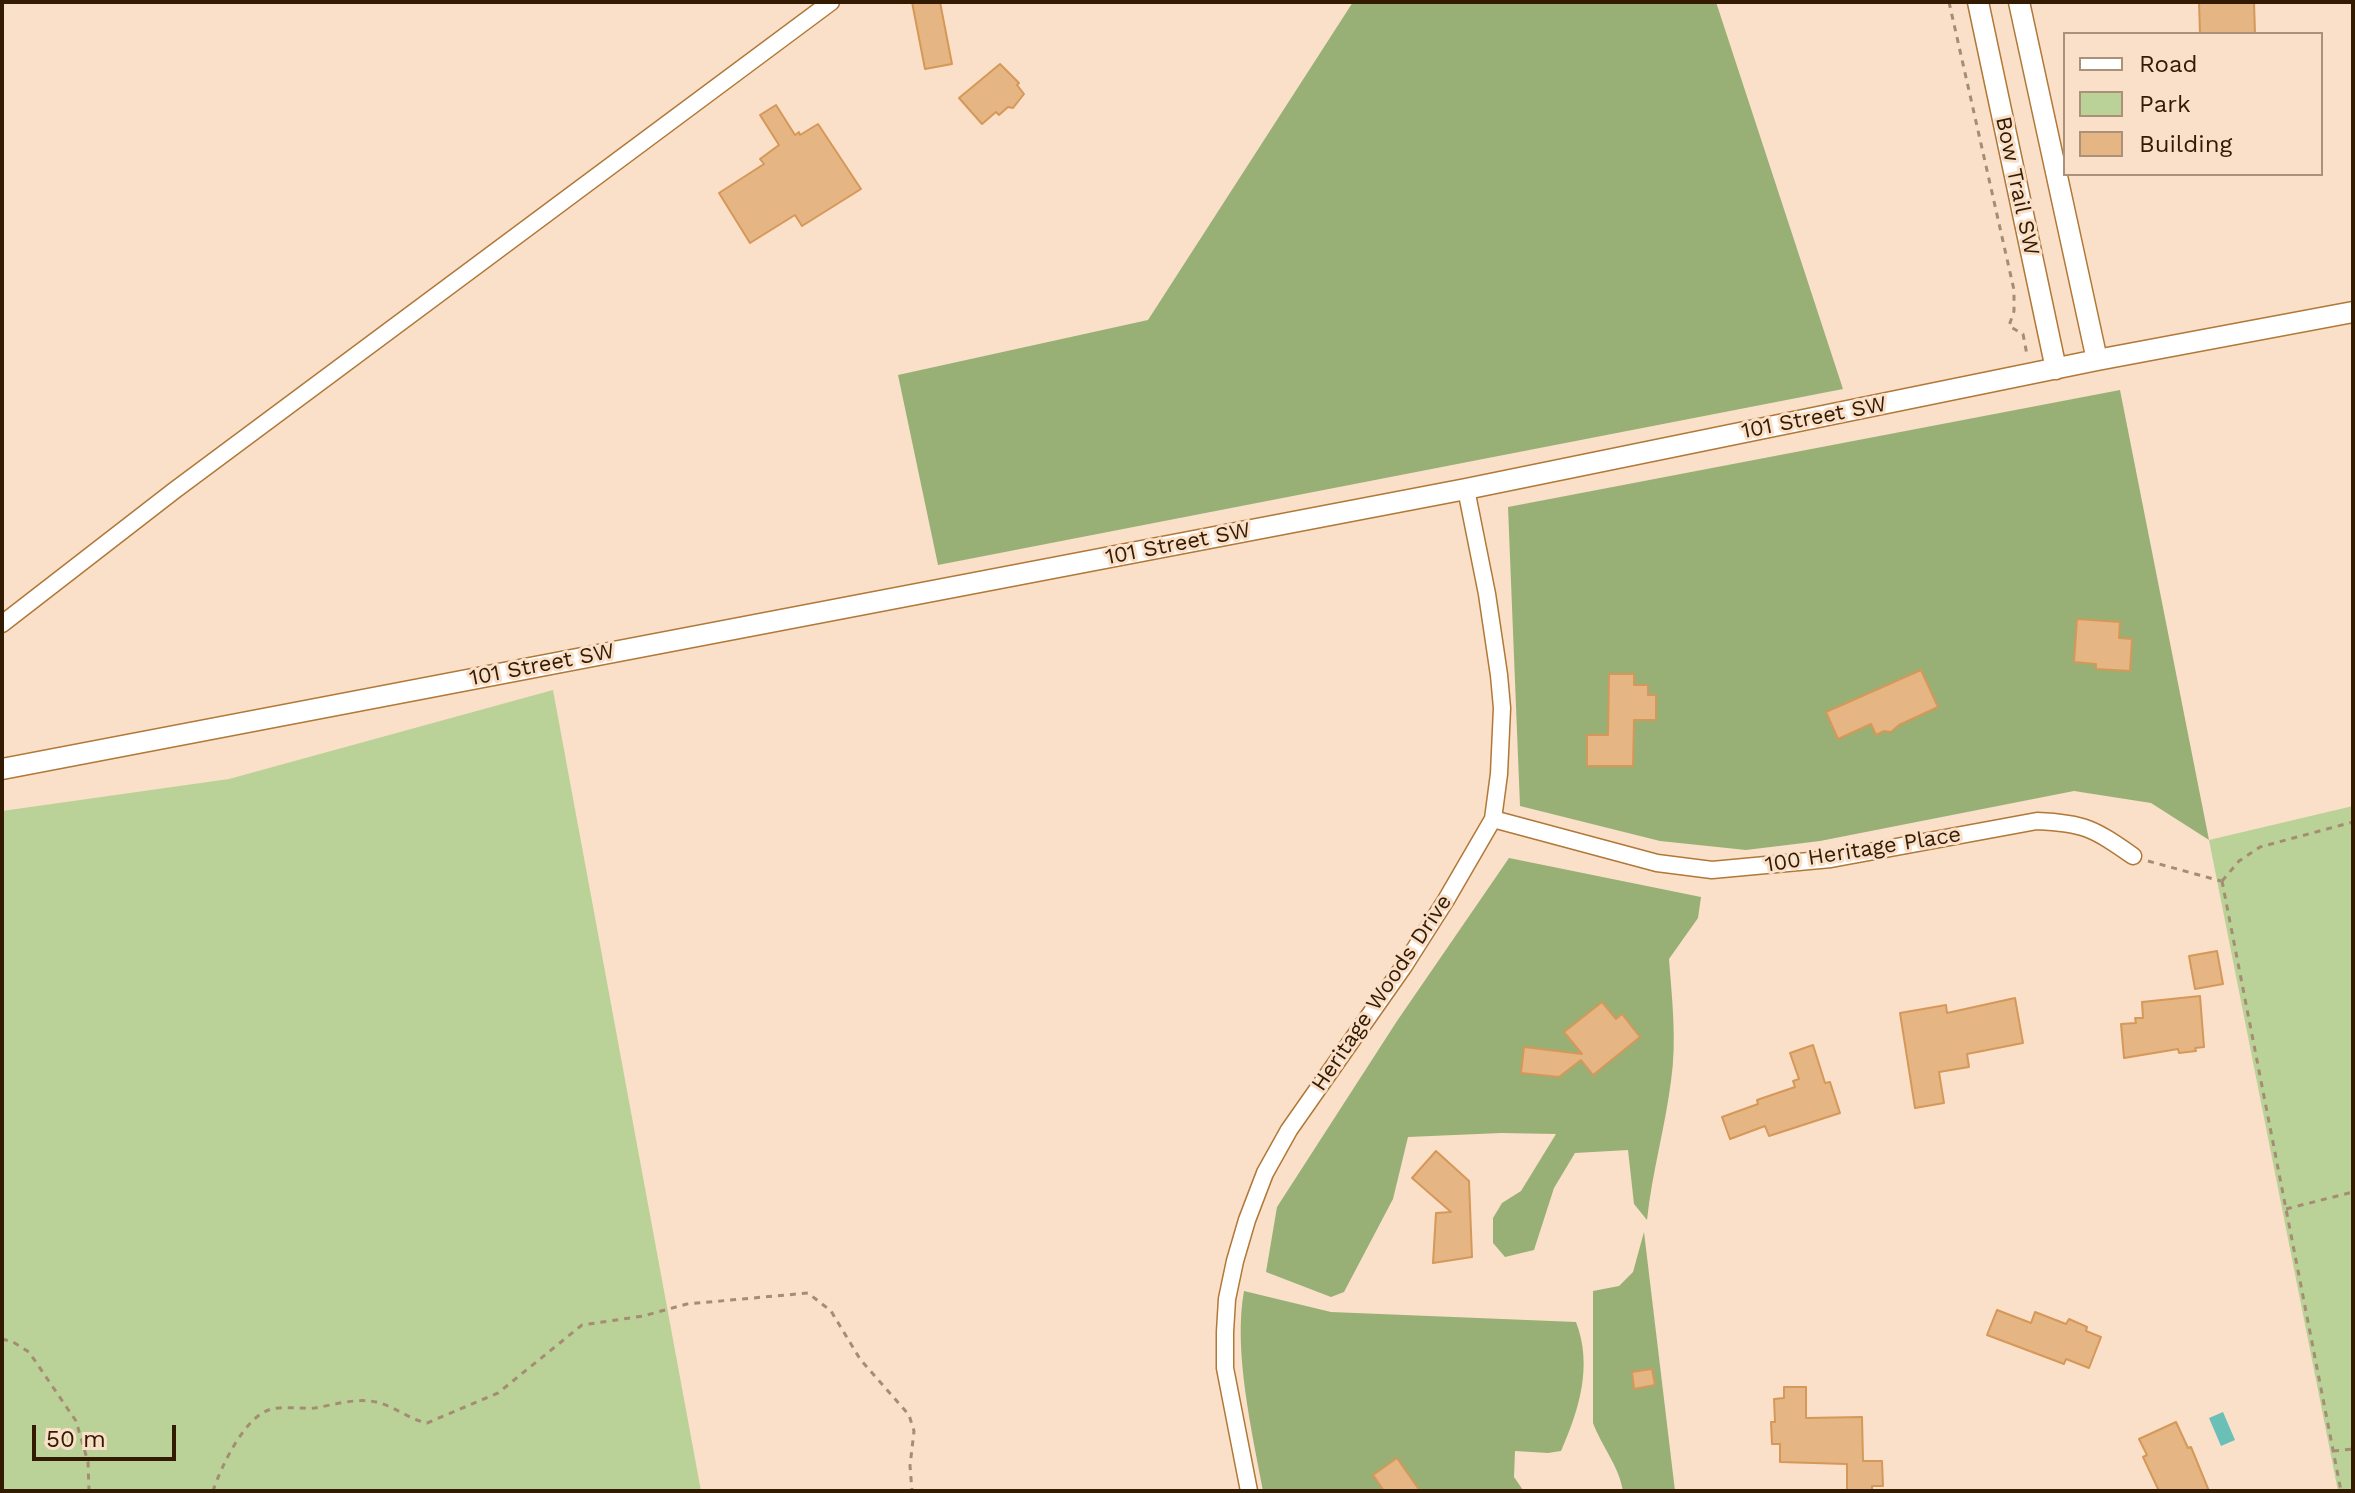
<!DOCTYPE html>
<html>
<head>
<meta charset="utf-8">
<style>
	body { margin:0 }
	#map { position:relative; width:2355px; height:1493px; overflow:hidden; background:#fae0c8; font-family:"Work Sans",sans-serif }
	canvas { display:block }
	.frame { position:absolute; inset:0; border:4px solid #321b01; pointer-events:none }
	.legend { position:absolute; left:2063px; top:32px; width:260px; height:144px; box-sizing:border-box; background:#fae0c8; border:2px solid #aa9178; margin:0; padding:10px 14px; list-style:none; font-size:24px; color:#321b01 }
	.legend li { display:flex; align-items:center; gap:16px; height:40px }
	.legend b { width:40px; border:2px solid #aa9178 }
	.scale { position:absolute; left:32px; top:1425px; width:144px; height:36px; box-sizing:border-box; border:4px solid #321b01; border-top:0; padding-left:10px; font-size:24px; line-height:28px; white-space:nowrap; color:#321b01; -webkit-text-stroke:6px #fae0c8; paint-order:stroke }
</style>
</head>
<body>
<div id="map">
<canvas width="2355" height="1493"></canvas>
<div class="frame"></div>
<ul class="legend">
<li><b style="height:10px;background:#fff"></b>Road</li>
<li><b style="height:22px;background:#bad297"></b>Park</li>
<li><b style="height:22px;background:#e5b584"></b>Building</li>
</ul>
<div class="scale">50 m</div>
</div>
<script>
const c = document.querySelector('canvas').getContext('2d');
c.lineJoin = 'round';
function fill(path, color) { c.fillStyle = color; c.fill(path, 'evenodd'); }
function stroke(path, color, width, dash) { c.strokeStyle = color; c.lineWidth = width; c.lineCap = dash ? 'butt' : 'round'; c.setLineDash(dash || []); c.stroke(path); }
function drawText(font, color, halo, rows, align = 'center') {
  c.font = font + ' "Work Sans",sans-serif'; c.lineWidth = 6; c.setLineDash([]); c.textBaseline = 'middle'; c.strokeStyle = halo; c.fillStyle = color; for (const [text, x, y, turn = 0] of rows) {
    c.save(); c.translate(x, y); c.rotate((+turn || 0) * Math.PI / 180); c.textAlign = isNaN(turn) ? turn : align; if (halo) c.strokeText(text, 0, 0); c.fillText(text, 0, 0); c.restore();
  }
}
fill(new Path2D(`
	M553,690L701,1491H2V811L229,779Z
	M2353,806V1491H2338L2209,840Z`), '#bad297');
fill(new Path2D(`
	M1353,2H1716L1843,389L938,565L898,375L1148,320Z
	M2120,390L2209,840L2151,803L2074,791L1820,841L1746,850L1660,841L1520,806L1508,507Z
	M1509,858L1701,897L1698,918L1669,959C1672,999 1677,1041 1671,1081C1665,1128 1652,1173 1647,1220L1634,1204L1628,1150L1575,1153L1554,1188L1534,1250L1505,1257L1493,1243V1218L1502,1203L1521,1191L1556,1134L1501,1133L1408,1137L1393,1199L1344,1292L1331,1297L1266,1272L1277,1207L1397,1021Z
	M1644,1232L1675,1491H1623C1619,1466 1602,1447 1593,1423V1291L1619,1286L1633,1272Z
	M1244,1291L1331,1312L1576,1322C1593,1366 1579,1410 1561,1451L1548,1453L1515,1451L1514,1477L1523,1490L1527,1491H1263C1252,1431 1233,1351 1244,1291Z`), '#98b075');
fill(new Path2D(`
	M2223,1412L2235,1440L2221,1446L2209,1418Z`), '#6ac0b6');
const building = new Path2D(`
	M912,2H940L952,64L925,69Z
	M2199,2H2254L2255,34H2200Z
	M1000,64L1019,83L1017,85L1024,94L1013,108L1008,107L999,115L996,112L982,124L959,98Z
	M776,105L795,135L799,132L800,135L818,124L861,189L802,226L795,215L750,243L719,193L764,164L760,159L779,145L760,115Z
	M2077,619L2120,622L2119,638L2132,639L2130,671L2096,669V664L2074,662Z
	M1921,670L1938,707L1899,725L1891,732L1884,731L1876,735L1871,724L1838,739L1826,712Z
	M1609,674H1634V685H1648V695H1656V720H1634L1633,766H1587V735H1608Z
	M2217,951L2223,984L2195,989L2189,956Z
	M2200,996L2204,1047L2195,1048L2196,1051L2179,1053L2178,1049L2124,1058L2121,1024L2136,1023L2135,1018H2143L2142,1002Z
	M2015,998L2023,1043L1967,1054L1969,1067L1939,1072L1944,1103L1915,1108L1900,1013L1946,1005L1947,1013Z
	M1602,1002L1616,1019L1622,1014L1640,1037L1593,1075L1581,1060L1559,1077L1521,1073L1524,1047L1582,1054L1564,1032Z
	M1813,1045L1825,1083L1830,1082L1840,1113L1769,1136L1765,1126L1730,1139L1722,1117L1758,1104L1757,1100L1795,1087L1793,1081L1799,1079L1790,1053Z
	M1436,1151L1469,1181L1472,1257L1433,1263L1436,1213L1451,1212L1412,1178Z
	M1997,1310L2031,1323L2035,1312L2066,1324L2069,1319L2087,1327L2086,1331L2101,1337L2089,1368L2066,1359L2064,1364L1987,1335Z
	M1652,1369L1655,1385L1634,1389L1632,1372Z
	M1784,1387H1806V1418L1862,1417L1863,1461H1882L1883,1486H1872V1491H1847V1464L1780,1462V1444H1772L1771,1422H1775L1774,1399L1784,1398Z
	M2176,1422L2188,1448L2191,1447L2209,1491H2159L2143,1457L2147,1455L2139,1439Z
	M1397,1458L1420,1491H1384L1373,1475Z`);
fill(building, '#e5b584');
stroke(building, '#d59859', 2);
const minor = new Path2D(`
	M2,624L175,490L831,2
	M1493,819L1657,863L1712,870L1831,859L2037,821C2085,823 2094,829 2133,856
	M1249,1491L1225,1368V1332L1227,1299L1235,1261L1247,1220L1265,1173L1289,1130L1404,966L1446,900L1493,819L1499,774L1502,708L1499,675L1487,594L1466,489`);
const tertiary = new Path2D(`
	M1978,2L2056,369
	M2019,2L2097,360
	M2,769L1466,489L2097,360L2353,312`);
stroke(minor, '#b17838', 19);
stroke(tertiary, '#b17838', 23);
stroke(new Path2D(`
	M1949,2L2014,290V311L2009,326L2023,334L2027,355
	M2148,861L2221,881
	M2222,881L2341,1491
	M2222,881L2239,861L2260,847L2353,822
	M2286,1209L2353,1192
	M2,1339L13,1342L29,1352L76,1421L88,1462L89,1491
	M2333,1451L2353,1449
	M213,1491C221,1467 245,1415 272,1409C285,1406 301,1409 315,1408C332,1405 353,1399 370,1401C391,1403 407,1419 427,1423L498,1393L582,1325L643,1316L687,1304L808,1293L831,1311L860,1359L909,1415L914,1431L910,1466L912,1491`), '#a58d74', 3, [6, 6]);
stroke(minor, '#fff', 16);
stroke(tertiary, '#fff', 20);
drawText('22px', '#321b01', '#fae0c8', [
	["Bow Trail SW",2017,186,78],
	["101 Street SW",1814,418,-11],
	["101 Street SW",1178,544,-11],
	["101 Street SW",542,665,-11],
	["100 Heritage Place",1863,850,-9],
	["Heritage Woods Drive",1382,993,-56]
]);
</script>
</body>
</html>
